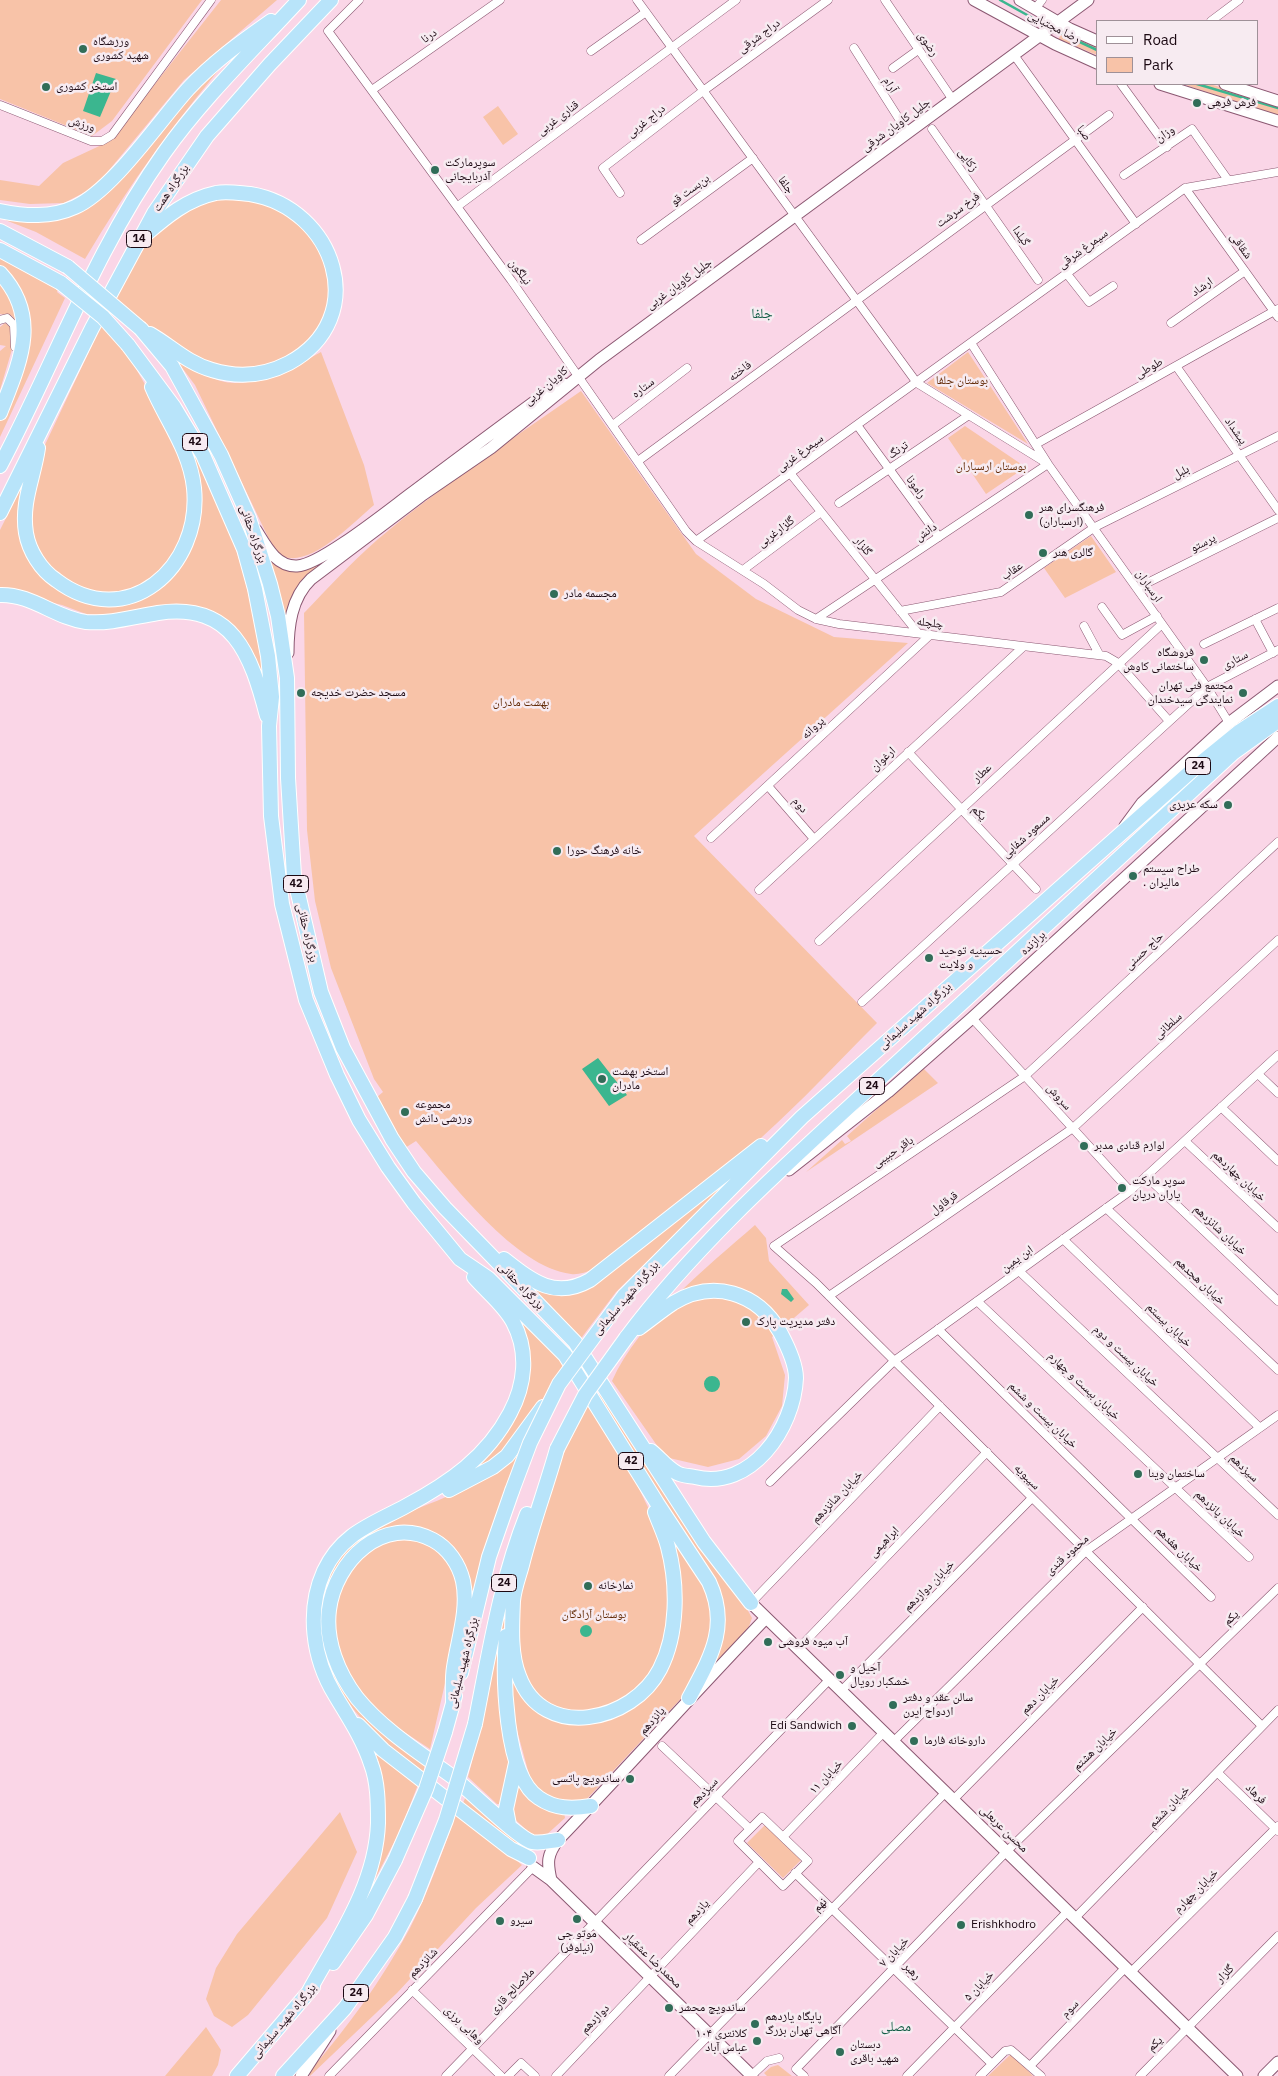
<!DOCTYPE html>
<html>
<head>
<meta charset="utf-8">
<style>
	body { margin:0 }
	#map { position:relative; width:1278px; height:2076px; overflow:hidden; background:#fad6e7; font-family:"IBM Plex Sans",sans-serif }
	canvas { display:block }
	.legend { position:absolute; left:1096px; top:20px; width:162px; height:65px; box-sizing:border-box; background:#f7ebf1; border:1px solid #9f9198; margin:0; padding:6px 9px; list-style:none; font-size:15px; color:#1c0913 }
	.legend li { display:flex; align-items:center; gap:10px; height:25px }
	.legend b { width:25px; border:1px solid #9f9198 }
</style>
</head>
<body>
<div id="map">
<canvas width="1278" height="2076"></canvas>
<ul class="legend">
<li><b style="height:6px;background:#fff"></b>Road</li>
<li><b style="height:14px;background:#f8c3a8"></b>Park</li>
</ul>
</div>
<script>
const c = document.querySelector('canvas').getContext('2d');
c.lineJoin = 'round';
function fill(path, color) { c.fillStyle = color; c.fill(path, 'evenodd'); }
function stroke(path, color, width, dash) { c.strokeStyle = color; c.lineWidth = width; c.lineCap = dash ? 'butt' : 'round'; c.setLineDash(dash || []); c.stroke(path); }
function drawText(font, color, halo, rows, align = 'center') {
  c.font = font + ' "IBM Plex Sans","Noto Naskh Arabic",sans-serif'; c.lineWidth = 5; c.setLineDash([]); c.textBaseline = 'middle'; c.strokeStyle = halo; c.fillStyle = color; for (const [text, x, y, turn = 0] of rows) {
    c.save(); c.translate(x, y); c.rotate((+turn || 0) * Math.PI / 180); c.textAlign = isNaN(turn) ? turn : align; if (halo) c.strokeText(text, 0, 0); c.fillText(text, 0, 0); c.restore();
  }
}
fill(new Path2D(`
	M0,0H202L112,121L92,136L0,99Z
	M221,0H277L184,80L95,187L64,203L30,204L0,200V180L39,186L63,163L110,141Z
	M1065,31L1097,45V55L1058,39Z
	M235,51C179,116 129,184 85,259L36,232L0,218V216L67,214Z
	M1183,84H1210L1278,105V116Z
	M498,106L518,134L503,145L483,117Z
	M228,196L280,206L318,242L332,287L326,317L306,343L292,356L254,372L214,367L166,342L114,296L153,234L187,207Z
	M0,256L59,288L57,292L65,298L0,437V419L27,339L0,268Z
	M0,277L17,311L18,326L12,316L0,314Z
	M5,323L12,328L13,346L0,390V351L6,346L0,345V327Z
	M102,324L127,353L159,409L187,472L190,511L176,556L138,589L111,595L77,590L45,565L28,527L43,449Z
	M321,352L364,465L374,505C354,522 317,561 289,558C278,557 273,545 268,537L195,385L177,361C194,369 216,383 235,383C266,383 294,367 321,352Z
	M968,352L1028,444L927,383Z
	M581,391L696,554L756,599L834,637L908,643L694,836L877,1023C839,1061 802,1101 762,1137C728,1169 690,1197 654,1226C634,1241 596,1277 571,1274C515,1267 451,1182 416,1141L405,1148L377,1097L383,1092L374,1079L331,968L315,901L307,830L304,613C328,588 351,563 377,540C441,486 512,439 581,391Z
	M169,408C229,504 255,590 266,703L261,678L208,611L109,616L86,614L62,605L0,590V530L33,464L23,536L51,582L66,594L85,601L153,591L199,511Z
	M965,426L1021,464L1017,473L986,494L948,438Z
	M1091,536L1116,572L1065,598L1044,568Z
	M259,539L287,568L345,545L315,569L287,629Z
	M923,1068L938,1083L806,1172L842,1140L845,1144L851,1141L847,1136Z
	M765,1146L616,1292L579,1341L514,1271L562,1293Z
	M755,1225L766,1238L769,1261L809,1305L772,1337L785,1375L782,1406L766,1436L739,1459L708,1467L665,1457L612,1381C639,1321 706,1268 755,1225Z
	M474,1272L564,1364L516,1443L490,1466L465,1473L501,1435L526,1354Z
	M604,1388L642,1453L632,1458L597,1399Z
	M590,1401L630,1470L658,1528L671,1586L665,1649L639,1692L595,1714L554,1708L540,1700L521,1671L517,1615L535,1530L553,1476L568,1439Z
	M525,1437L487,1542L475,1586L459,1662V1562L398,1529L335,1579L334,1664L425,1765L423,1773C365,1731 300,1667 325,1588C330,1573 337,1558 349,1546C383,1513 439,1507 477,1480C495,1468 510,1451 525,1437Z
	M647,1461L741,1598L752,1618L748,1629L697,1687L721,1604L637,1466Z
	M665,1527L712,1596V1636L689,1690L583,1803L553,1802L539,1790L530,1778L512,1712L511,1658L531,1702L605,1720L632,1709L656,1686L671,1657Z
	M401,1535L442,1550L461,1583L459,1622L430,1749L398,1728L361,1696L334,1645L335,1597L362,1552Z
	M507,1603L503,1636L510,1767L502,1804H497L468,1777C484,1720 486,1658 507,1603Z
	M360,1732L419,1782L400,1831L364,1900L379,1839Z
	M517,1772L564,1812L565,1818L544,1837L532,1835L508,1813Z
	M466,1796L518,1841L517,1846L463,1803Z
	M457,1811L522,1865L476,1908L397,1993L310,2076L309,2072C348,2027 382,1980 410,1928C429,1891 443,1850 457,1811Z
	M340,1812L357,1852L327,1918L248,2015L232,2027L214,2016L206,1999L216,1968L237,1934Z
	M765,1825L801,1860L783,1878L747,1843Z
	M206,2027L221,2050L218,2065L212,2076H165Z
	M1010,2055H1013L1033,2076H988Z
	M778,2065L792,2076H767L764,2073L771,2067Z`), '#f8c3a8');
fill(new Path2D(`
	M96,73L116,79L100,117L83,111Z
	M598,1058L627,1095L609,1106L582,1069Z
	M782,1289H787L794,1299L791,1302L781,1294Z
	M704 1384a8 8 0 1 1 16 0a8 8 0 1 1-16 0Z
	M580 1631a6 6 0 1 1 12 0a6 6 0 1 1-12 0Z`), '#3bb68f');
stroke(new Path2D(`
	M1000,0L1047,26
	M1054,30L1097,50
	M1197,84L1278,108`), '#3bb68f', 2.5);
const minor = new Path2D(`
	M359,0L328,31L511,280L686,531L696,541L764,584L798,610L816,619L839,624L1106,656L1118,663L1169,721
	M637,0L917,383L1048,464L1207,687L1229,723
	M885,0L953,100
	M1035,9L1042,0
	M1211,21L1239,0
	M854,48L908,133
	M591,51L646,12
	M1014,55L1136,224
	M893,68L918,50
	M1121,84L1167,147
	M372,90L500,0
	M0,105L91,141H102L112,135L211,0
	M932,129L1038,280
	M1124,175L1192,129L1228,180
	M1185,188L1278,317
	M620,193L603,168L703,91L828,0
	M458,206L736,0
	M641,240L753,158
	M1067,274L1089,302L1113,286
	M0,320L7,318L14,325L15,347
	M1171,323L1245,271
	M1176,366L1278,510
	M613,425L687,368
	M857,425L939,537
	M1036,444L1278,309
	M638,461L1109,115
	M790,473L918,633
	M839,503L969,415
	M696,541L1185,188L1278,172
	M743,570L821,512
	M1137,588L1278,518
	M1102,607L1122,635L1157,616
	M900,611L1001,592L1095,527L1278,436
	M816,619L1048,464L971,343
	M1255,619L1273,653
	M1084,626L1099,654
	M1204,644L1278,608
	M908,752L1036,889
	M768,786L814,839
	M711,838L930,635
	M759,890L1023,647
	M819,941L1162,624
	M862,1002L1207,687L1278,650
	M972,1018L1130,1191
	M1258,1074L1278,1093
	M1221,1107L1278,1161
	M1185,1141L1278,1228
	M1146,1176L1278,1301
	M1106,1208L1278,1370
	M1063,1239L1260,1428
	M1019,1271L1278,1515
	M829,1296L1073,1128L1278,940
	M977,1301L1249,1557
	M938,1329L1211,1597
	M770,1482L894,1361L1130,1191L1278,1055
	M751,1603L940,1406
	M799,1648L987,1452
	M842,1690L1032,1498
	M1262,1726L816,1283L774,1246L1025,1076L1278,842
	M894,1741L1086,1551L1278,1415
	M662,1746L750,1829
	M1218,1773L1278,1831
	M954,1799L1143,1607
	M762,1817L808,1861L783,1886L738,1841Z
	M783,1837L884,1732
	M795,1873L992,2064
	M1075,1918L1278,1710
	M1131,1972L1278,1826
	M412,1990L501,2076
	M1030,2066L1126,1967
	M329,2076L533,1867
	M446,2076L830,1679
	M508,2076L521,2063L535,2076
	M556,2076L759,1862
	M669,2076L946,1792
	M751,2076L767,2061L779,2058
	M804,2076L796,2069L1007,1851L1278,1588
	M907,2076L1068,1911
	M980,2076L1005,2051L1011,2050L1041,2076
	M1140,2076L1278,1936`);
const secondary = new Path2D(`
	M974,0L1055,44L1097,63
	M1020,0L1070,29L1097,41
	M1160,84L1278,121
	M1225,84L1278,101
	M256,530C266,546 276,567 297,566C321,565 391,508 413,492C457,459 501,426 545,394L564,384
	M288,653C288,627 291,598 311,579L421,496L491,448L599,360L1088,0
	M1125,826L1142,803L1229,723L1278,686
	M789,1170L888,1092L972,1018L1278,737
	M751,1603L1237,2076
	M533,1867L551,1880L752,2076
	M551,1880C547,1862 547,1855 558,1840C628,1767 695,1692 765,1619
	M301,2076L330,2031
	M1264,2076L1278,2062`);
const trunk = new Path2D(`
	M0,211C25,216 51,218 75,207C113,190 159,121 188,89C213,62 241,42 271,21
	M0,231L68,267
	M145,235C166,217 187,199 216,193C227,191 238,193 250,194C335,208 372,318 289,363C264,376 238,378 212,370C187,363 171,346 150,334
	M0,250L61,283
	M0,273C42,318 19,364 0,413
	M141,329L172,366L221,455L249,518L270,584L278,616L287,678L288,778L294,876L321,992L343,1048L392,1139L414,1172L445,1208L575,1342L704,1542L751,1603
	M128,345L174,407L203,455L244,549L255,589L268,656L272,697L269,726L271,816L282,904L306,1000L337,1075L359,1120L388,1167L414,1203L460,1259L488,1278L565,1355L657,1503L709,1582C730,1627 710,1658 689,1698
	M38,448C34,477 21,502 26,533C29,551 41,570 56,580C127,634 202,567 194,488C190,450 166,420 152,387
	M0,466C55,362 95,250 164,153C203,98 253,50 299,0
	M0,513L92,328L154,213L207,136L270,64L331,0
	M0,595C32,594 55,618 86,622C111,624 133,617 158,613C233,602 251,655 267,716
	M504,1259C532,1281 555,1300 590,1280L761,1146
	M624,1296L802,1117L1197,766L1240,731L1278,706
	M639,1328C650,1320 661,1311 673,1303C713,1279 757,1292 780,1332C787,1345 796,1363 796,1378C794,1428 751,1491 695,1477C690,1476 682,1476 677,1473C667,1468 659,1457 651,1451
	M626,1338C700,1239 796,1156 887,1072C1002,966 1117,859 1233,753L1278,721
	M557,1449C546,1488 532,1525 522,1565C519,1576 514,1589 513,1601C512,1625 510,1654 519,1676C543,1742 633,1722 660,1669C678,1634 678,1585 668,1547C665,1535 659,1523 655,1512
	M449,1490L493,1467L507,1456L543,1407
	M506,1636C503,1674 504,1776 539,1798C555,1809 572,1809 591,1806
	M461,1673L489,1557L512,1491
	M453,1705C453,1692 452,1679 454,1667C458,1640 469,1609 463,1581C459,1564 448,1548 433,1540C383,1514 335,1561 329,1610C325,1641 338,1673 357,1698C383,1730 420,1753 453,1777C469,1790 518,1838 532,1842C540,1844 549,1841 558,1840
	M475,1724C489,1654 500,1582 527,1514
	M358,1725L383,1750L511,1849L529,1858
	M445,1732L455,1696
	M509,1825L506,1809L516,1763
	M333,1963L366,1915L395,1860
	M308,1993C337,1940 376,1885 378,1823C378,1804 378,1782 371,1764C363,1739 348,1717 335,1695C313,1659 306,1611 324,1571C342,1533 371,1525 406,1506C449,1483 487,1457 510,1413C525,1385 529,1352 513,1322C504,1305 487,1292 474,1277
	M237,2076L313,1987
	M283,2076L345,2008L395,1937L415,1899`);
stroke(minor, '#8b5872', 9);
stroke(secondary, '#8b5872', 13);
stroke(trunk, '#fff', 16);
stroke(minor, '#fff', 8);
stroke(secondary, '#fff', 11);
stroke(trunk, '#b8e4fa', 14);
const trunkBridge = new Path2D(`
	M68,267L141,329
	M61,283L103,317L128,345
	M557,1449L585,1395L626,1338
	M512,1491L530,1443L559,1384L624,1296
	M395,1860L426,1789L445,1732
	M415,1899L446,1820L475,1724`);
stroke(trunkBridge, '#fff', 16, []);
stroke(trunkBridge, '#b8e4fa', 14);
for (const [x, y, r, color] of [
	[83,49,5,"#316d58"],
	[46,87,5,"#316d58"],
	[1197,103,5,"#316d58"],
	[435,170,5,"#316d58"],
	[1029,515,5,"#316d58"],
	[1043,553,5,"#316d58"],
	[554,594,5,"#316d58"],
	[1204,660,5,"#316d58"],
	[301,693,5,"#316d58"],
	[1243,693,5,"#316d58"],
	[1228,805,5,"#316d58"],
	[557,851,5,"#316d58"],
	[1133,876,5,"#316d58"],
	[929,958,5,"#316d58"],
	[602,1079,5,"#316d58"],
	[405,1112,5,"#316d58"],
	[1084,1146,5,"#316d58"],
	[1122,1188,5,"#316d58"],
	[746,1322,5,"#316d58"],
	[1138,1474,5,"#316d58"],
	[588,1586,5,"#316d58"],
	[768,1642,5,"#316d58"],
	[840,1675,5,"#316d58"],
	[893,1705,5,"#316d58"],
	[852,1726,5,"#316d58"],
	[914,1741,5,"#316d58"],
	[630,1779,5,"#316d58"],
	[577,1919,5,"#316d58"],
	[500,1921,5,"#316d58"],
	[961,1925,5,"#316d58"],
	[669,2008,5,"#316d58"],
	[755,2024,5,"#316d58"],
	[757,2041,5,"#316d58"],
	[840,2052,5,"#316d58"]
]) { const dot = new Path2D(); dot.arc(x, y, r, 0, 2 * Math.PI); c.fillStyle = color; c.fill(dot); stroke(dot, '#f7ebf1', 2); }
for (const [x, y, w] of [
	[139,239,25],
	[195,442,25],
	[1198,766,25],
	[296,884,25],
	[872,1086,25],
	[631,1461,25],
	[504,1583,25],
	[356,1993,25]
]) { const box = new Path2D(); box.roundRect(x - w / 2, y - 8.5, w, 17, 4); c.fillStyle = '#f7ebf1'; c.fill(box); stroke(box, '#1c0913', 1); }
drawText('bold 11px', '#1c0913', null, [
	["14",139,239],
	["42",195,442],
	["24",1198,766],
	["42",296,884],
	["24",872,1086],
	["42",631,1461],
	["24",504,1583],
	["24",356,1993]
]);
drawText('12px', '#1c0913', '#f7ebf1', [
	["رضا مجتبایی",1054,27,27],
	["درنا",429,36,-35],
	["دراج شرقی",759,36,-36],
	["رضوی",928,44,56],
	["آرام",890,85,58],
	["قناری غربی",558,118,-37],
	["دراج غربی",646,121,-38],
	["ورزش",82,124,19],
	["جلیل کاویان شرقی",896,125,-36],
	["صبا",1084,133,54],
	["وزان",1165,134,-34],
	["زکایی",968,160,55],
	["جلفا",786,185,54],
	["بزرگراه همت",171,188,-56],
	["بن‌بست قو",690,190,-36],
	["فرخ سرشت",958,210,-36],
	["گیلدا",1021,236,55],
	["شقاقی",1241,246,54],
	["سیمرغ شرقی",1083,249,-36],
	["نیلگون",520,272,54],
	["جلیل کاویان غربی",679,284,-36],
	["ارشاد",1202,287,-35],
	["طوطی",1149,368,-29],
	["فاخته",740,371,-37],
	["کاویان غربی",546,386,-40],
	["ستاره",643,388,-37],
	["پیشداد",1236,431,55],
	["ترنگ",898,450,-34],
	["سیمرغ غربی",800,453,-36],
	["بلبل",1181,472,-26],
	["رامونا",916,487,54],
	["گلزارغربی",776,532,-37],
	["دانش",926,532,-34],
	["بزرگراه حقانی",253,534,71],
	["پرستو",1203,543,-27],
	["گلزار",863,546,52],
	["عقاب",1012,571,-34],
	["ارسباران",1149,586,55],
	["چلچله",930,623,7],
	["ستاری",1235,660,-27],
	["پروانه",813,728,-43],
	["ارغوان",883,759,-43],
	["عطار",982,773,-43],
	["دوم",800,805,49],
	["یکم",979,813,45],
	["مسعود شفاپی",1026,836,-42],
	["بزرگراه حقانی",307,933,77],
	["برازنده",1033,943,-43],
	["حاج حسنی",1144,951,-43],
	["بزرگراه شهید سلیمانی",915,1016,-42],
	["سلطانی",1168,1026,-42],
	["سروش",1059,1097,48],
	["باقر حبیبی",893,1152,-34],
	["خیابان چهاردهم",1239,1176,43],
	["قرقاول",944,1203,-35],
	["خیابان شانزدهم",1220,1230,43],
	["ابن یمین",1017,1259,-36],
	["خیابان هجدهم",1200,1281,43],
	["بزرگراه حقانی",521,1286,46],
	["بزرگراه شهید سلیمانی",626,1298,-49],
	["خیابان بیستم",1169,1325,44],
	["خیابان بیست و دوم",1126,1356,43],
	["خیابان بیست و چهارم",1084,1386,43],
	["خیابان بیست و ششم",1043,1415,44],
	["سیزدهم",1244,1468,43],
	["سیبویه",1027,1477,45],
	["خیابان شانزدهم",837,1497,-46],
	["خیابان پانزدهم",1220,1514,43],
	["ابراهیمی",884,1542,-46],
	["خیابان هفدهم",1179,1549,44],
	["محمود قندی",1067,1555,-42],
	["خیابان دوازدهم",929,1586,-45],
	["یکم",1231,1618,-44],
	["بزرگراه شهید سلیمانی",463,1663,-76],
	["خیابان دهم",1040,1695,-45],
	["پانزدهم",652,1721,-49],
	["خیابان هشتم",1095,1749,-44],
	["خیابان ۱۱",826,1777,-46],
	["سیزدهم",704,1792,-46],
	["فرهاد",1256,1794,44],
	["خیابان ششم",1169,1807,-46],
	["محسن عربعلی",1004,1829,44],
	["خیابان چهارم",1196,1891,-45],
	["نهم",820,1905,-46],
	["یازدهم",697,1912,-47],
	["خیابان ۷",894,1952,-46],
	["محمدرضا عشقیار",653,1960,44],
	["شانزدهم",423,1963,-46],
	["رهبر",912,1971,44],
	["گلزار",1225,1974,-45],
	["خیابان ۵",979,1986,-46],
	["ملاصالح قاری",512,1991,-46],
	["سوم",1070,2009,-46],
	["دوازدهم",595,2019,-46],
	["بزرگراه شهید سلیمانی",284,2021,-50],
	["وهابی برزی",464,2025,44],
	["یکم",1155,2044,-45]
]);
drawText('12px', '#1c0913', '#f7ebf1', [
	["ورزشگاه",93,42],
	["شهید کشوری",93,56],
	["استخر کشوری",56,87],
	["فرش فرهی",1207,103],
	["سوپرمارکت",445,163],
	["آذربایجانی",445,177],
	["فرهنگسرای هنر",1039,508],
	["(ارسباران)",1039,522],
	["گالری هنر",1053,553],
	["مجسمه مادر",564,594],
	["فروشگاه",1194,653,"right"],
	["ساختمانی کاوش",1194,667,"right"],
	["مجتمع فنی تهران",1233,686,"right"],
	["نمایندگی سیدخندان",1233,700,"right"],
	["مسجد حضرت خدیجه",311,693],
	["سکه عزیزی",1218,805,"right"],
	["خانه فرهنگ حورا",567,851],
	["طراح سیستم",1143,869],
	[". مالیران",1143,883],
	["حسینیه توحید",939,951],
	["و ولایت",939,965],
	["استخر بهشت",612,1072],
	["مادران",612,1086],
	["مجموعه",415,1105],
	["ورزشی دانش",415,1119],
	["لوازم قنادى مدبر",1094,1146],
	["سوپر مارکت",1132,1181],
	["یاران دریان",1132,1195],
	["دفتر مدیریت پارک",756,1322],
	["ساختمان وینا",1148,1474],
	["نمازخانه",598,1586],
	["آب میوه فروشی",778,1642],
	["آجیل و",850,1668],
	["خشکبار رویال",850,1682],
	["سالن عقد و دفتر",903,1698],
	["ازدواج ایرن",903,1712],
	["Edi Sandwich",842,1726,"right"],
	["داروخانه فارما",924,1741],
	["ساندویچ پاتسی",620,1779,"right"],
	["سیرو",510,1921],
	["Erishkhodro",971,1925],
	["موتو جی",577,1934,"center"],
	["(نیلوفر)",577,1948,"center"],
	["ساندویچ محشر",679,2008],
	["پایگاه یازدهم",765,2017],
	["آگاهی تهران بزرگ",765,2031],
	["کلانتری ۱۰۴",747,2034,"right"],
	["عباس آباد",747,2048,"right"],
	["دبستان",850,2045],
	["شهید باقری",850,2059]
], 'left');
drawText('12px', '#622a06', '#f7ebf1', [
	["بوستان جلفا",962,381],
	["بوستان ارسباران",991,467],
	["بهشت مادران",521,703],
	["بوستان آزادگان",594,1615]
]);
drawText('14px', '#145f48', '#f7ebf1', [
	["جلفا",762,314],
	["مصلی",896,2027]
]);
</script>
</body>
</html>
